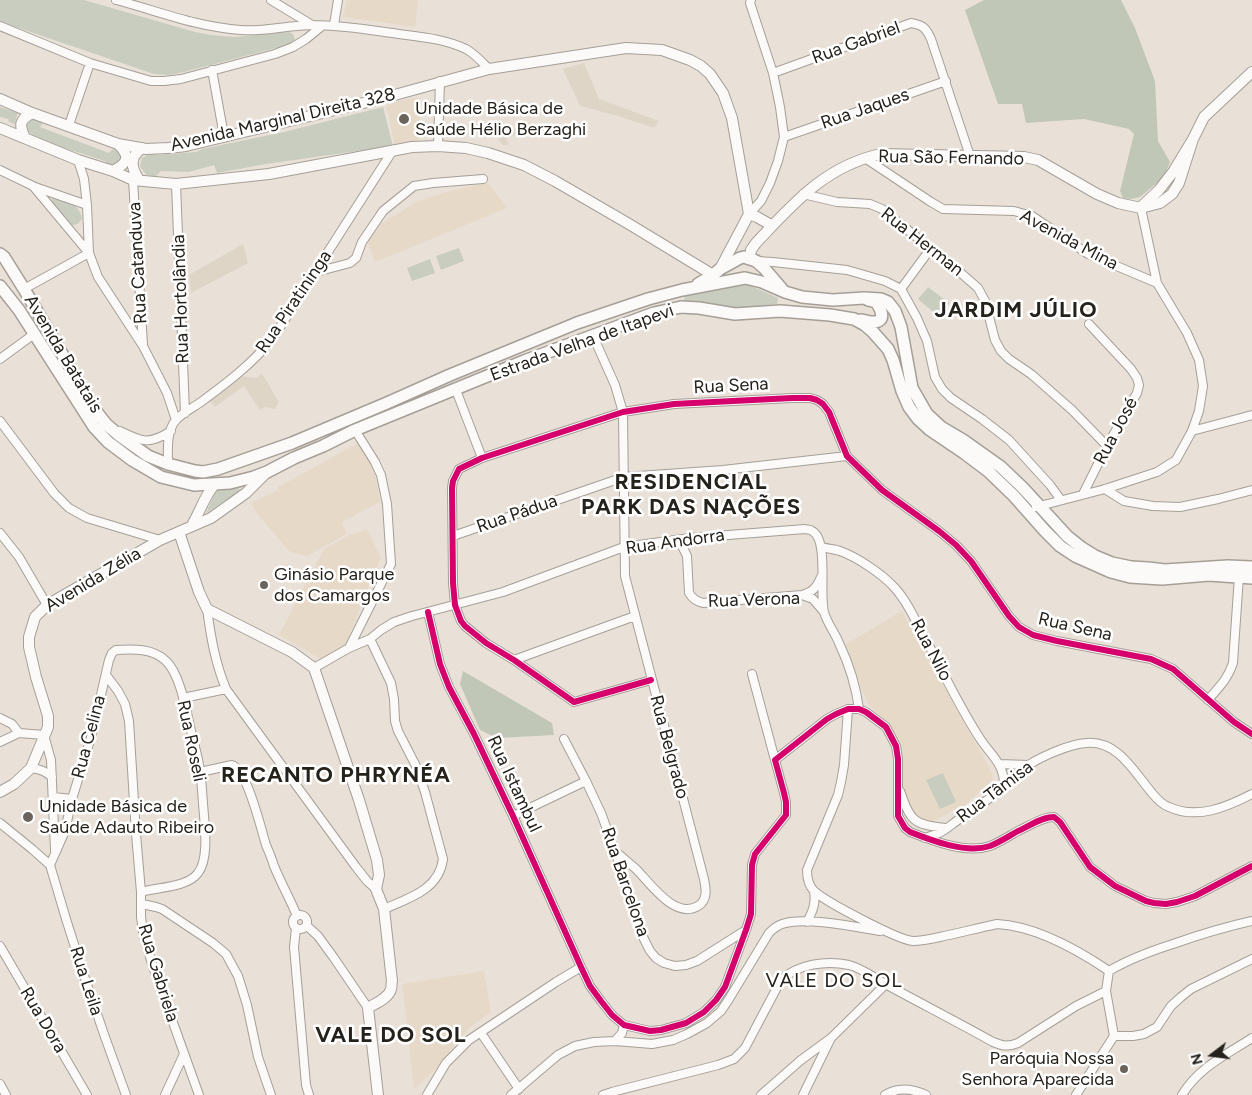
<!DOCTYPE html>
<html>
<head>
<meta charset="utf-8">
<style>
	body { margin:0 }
	#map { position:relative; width:1252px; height:1095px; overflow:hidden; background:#e9e1d8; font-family:Figtree,sans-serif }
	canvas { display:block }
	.north { position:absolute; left:1187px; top:1030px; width:50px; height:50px; -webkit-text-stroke:4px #fff; paint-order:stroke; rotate:255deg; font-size:14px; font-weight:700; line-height:20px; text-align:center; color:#25211b }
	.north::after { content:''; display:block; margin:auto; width:18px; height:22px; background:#25211b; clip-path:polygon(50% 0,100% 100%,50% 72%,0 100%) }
</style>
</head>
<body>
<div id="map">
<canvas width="1252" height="1095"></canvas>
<div class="north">N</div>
</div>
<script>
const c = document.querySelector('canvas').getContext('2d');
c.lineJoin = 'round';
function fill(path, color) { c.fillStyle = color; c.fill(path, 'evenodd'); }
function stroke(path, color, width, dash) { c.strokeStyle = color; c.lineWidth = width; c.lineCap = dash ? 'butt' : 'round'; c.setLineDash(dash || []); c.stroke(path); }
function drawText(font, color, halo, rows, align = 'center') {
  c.font = font + ' Figtree,sans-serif'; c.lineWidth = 5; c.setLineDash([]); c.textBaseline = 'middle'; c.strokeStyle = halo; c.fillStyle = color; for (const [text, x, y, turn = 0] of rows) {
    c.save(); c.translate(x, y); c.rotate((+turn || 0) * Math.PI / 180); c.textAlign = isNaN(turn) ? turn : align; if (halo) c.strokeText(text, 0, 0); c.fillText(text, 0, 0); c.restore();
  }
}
fill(new Path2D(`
	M584,63L599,99L659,121L654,128L618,116L580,106L563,69Z
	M529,122L532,127L506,139L509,145H502L497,137Z
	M243,244L248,263L191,293L189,275Z
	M261,373L263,375L279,402L275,409L265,407L260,410L244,386L215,407L209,400L240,376L257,378Z`), '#ded5c7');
fill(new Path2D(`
	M347,0H418L415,27L343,17Z
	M418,97L421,130L420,140L395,146L386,104Z
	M481,184H489L507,208L375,262L367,240L380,224L418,201L447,192Z
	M358,443L374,468L380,502L342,522L347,534L307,556L290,552L259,516L251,503L278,490V487Z
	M367,529L381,558L345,645L340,650L321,659L279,635L324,549L348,536Z
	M902,611L992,773L993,780L966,804L930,823L919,820L910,807L904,793L899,750L895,734L885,721L869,705L863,693L846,644Z
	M484,971L491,1012L468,1029L434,1071L414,1089L402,984Z`), '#e6d9c8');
fill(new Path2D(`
	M0,0H84L195,32L211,35L235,37L289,32L293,34L295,40L291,44L184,72L169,75L154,74L1,22L0,21Z
	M0,107L12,111L15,109L19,111L17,115L15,124L9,122L8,119L0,117Z
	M383,107L393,146L266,164L217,173L214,165L189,172L161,171L156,176C145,176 146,175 140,166L142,158C147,155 151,152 157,155L196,152L202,149L284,132Z
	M31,120H35L43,123L40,127L109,153L113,149C119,151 121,154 122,159L116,166L108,165L105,161C91,156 35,141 28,131C26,129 27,127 27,124Z
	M53,197C67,199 78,203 82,218C80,223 77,225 72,225L51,201Z
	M459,248L464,261L441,270L436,256Z
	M430,259L435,273L412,281L407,268Z
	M742,282L778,298L777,304L741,308L684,303L685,294Z
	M928,287L949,303L939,317L918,299Z
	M239,488L240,491L206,513L216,491Z
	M943,773L956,802L940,809L926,780Z`), '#c8cdbf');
fill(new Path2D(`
	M984,0H1121L1135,28L1155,81L1158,141L1170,162L1164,177L1140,197L1131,199L1123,198L1120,191L1134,134L1129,129L1084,119L1026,123L1022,104H998L965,10Z
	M463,671L552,723L554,735L497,738L480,730L460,684Z`), '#c0c7b6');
const street = new Path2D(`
	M116,0C158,11 196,27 241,30C264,32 289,25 313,25C342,25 370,30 399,34C422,37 445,39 466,49C475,54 481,61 489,69
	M271,0L312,25
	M334,25L338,0
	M0,26L90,63L151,81H164L181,79L275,54L293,47L306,39L322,26
	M212,70L224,136
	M773,73L911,23C923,25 926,28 931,39L970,156
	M69,125L90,63
	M784,137L946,81
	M438,146L440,81
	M865,158L931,202L943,209L1014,211L1032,216L1088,254L1157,283L1187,333L1199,360L1203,386L1199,411L1192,431L1176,460L1157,472L1105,489L1036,507
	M78,160L84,179L87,205L89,253
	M0,170L33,186L89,253L98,277L143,346L167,393L176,420
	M133,180L143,345
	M176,184L185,413
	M35,187L87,205
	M803,194L837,202L870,204L882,209L962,274L978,288L985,301L995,340L1001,351L1009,359L1031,374L1072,410L1107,446
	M1141,208L1157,283
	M749,214L761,201L770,183L778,161L784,137L780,107L773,73L750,3L751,0
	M756,261L773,262L847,270L885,281L901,289L917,318L927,341L935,377L942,389L951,398L982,419L1009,440L1050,485L1061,500
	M316,272L350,263L356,258L362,242L383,211L414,186L433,183L483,179
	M24,289L89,253
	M901,289L931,248
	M593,336L615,385L623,412L625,576L704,879C706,889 708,900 698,906C675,920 650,883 636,869C629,863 622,857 615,851
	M0,359L34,334
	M456,390L482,458
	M0,421L54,493L69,508L87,518L160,540
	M120,431C142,442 149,445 171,431
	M1192,431L1252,415
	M168,464C168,451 166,431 176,420C182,413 194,407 201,402C228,382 252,364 273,338L393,150
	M1105,489L1124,501L1153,506L1180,507L1218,499L1252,490
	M1083,494L1107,446L1137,393L1139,385L1137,378L1131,369L1089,324
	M0,533L19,557L47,605
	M453,536L624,477L723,470L847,456
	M673,540L681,544L687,556L689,593C693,599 696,601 703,603L802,595L813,599L824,612
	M822,547C828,549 835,549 840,551C857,557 882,574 894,587C908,602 916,622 926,640C943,672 959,706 979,737C990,755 1005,763 1004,787
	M802,595C813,592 817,587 821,577
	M207,609C211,638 215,662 226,689L356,867L367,881L376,889
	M428,612L440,664L449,687L474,734L513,816L581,967L590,986L601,1001L612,1015L624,1025L650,1031L661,1030L686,1023L704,1012L716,1000L725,987L746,930L751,914L752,865L755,854L786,815V802L784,793L775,760L827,719L836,714L848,709H859L866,712L886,727L896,746L898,759V816L905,828L910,832C933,841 966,854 990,846C1000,842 1009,836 1018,831C1029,826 1042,817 1054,817L1060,822L1090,867L1115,886L1146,901L1154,903L1166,904L1177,902L1195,896L1252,866
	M370,639L391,683L394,699L395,721L398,731L416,766L425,792L443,859C439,890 409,898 384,909
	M349,648L391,564L387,504L381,475L375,462L355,430
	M514,660L635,616
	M314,668L349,648L370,639L381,630L394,622L412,616L503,592L624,547L690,538L805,529C807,530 810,529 812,531C829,539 819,594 824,612C826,621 835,633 839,643C849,664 856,686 859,709
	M752,674L775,760
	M106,675L118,691L125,704L129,721L136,834L141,892V917L143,932L152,964L199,1095
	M651,680L574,702L514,660L486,643L465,626L461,621L455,605L453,583L452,488L453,481L459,469L482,458L623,412L674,404L792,398H810L817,400L823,404L829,412L847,456L882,490L939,531L956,545L971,561L1009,616L1019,627L1033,635L1057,641L1151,659L1173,669L1234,722L1252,734
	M183,698L226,689
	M1208,700C1219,687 1228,679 1233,663L1239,576
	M848,709L844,765L841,782L838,795L807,870C807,877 808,885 814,891C826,902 898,940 913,941C922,941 931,939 940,937C959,933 978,928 997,924C1035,926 1078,950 1109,971
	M0,718L12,724L19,733L44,735L51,760L55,850
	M564,739L586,781L601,813L615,851L643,937L650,951L656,958L664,963L675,966L686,965L697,961L746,930
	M0,742L19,733
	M999,764L1029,765
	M31,768C40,769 45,771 52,777
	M200,772L232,765C247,769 261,829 266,845C269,852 272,859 274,866C281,883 290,899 297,916
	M900,791C911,822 913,824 945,828
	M53,797L72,799
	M513,816L586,781
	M0,823L32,849L50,865
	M925,838C929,836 935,835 939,833C946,830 952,824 958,820C974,810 989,799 1004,787C1012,780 1020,770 1030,764C1043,756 1070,744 1086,743C1118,740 1134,772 1152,793C1156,798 1163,805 1169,807C1197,820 1227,807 1252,794
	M50,865L65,831L72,799L92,734L109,660L112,653L116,650C133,649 153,648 166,661C181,675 187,715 192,735C195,748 199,760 200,772C202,782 202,793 203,803C204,821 210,858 198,873C187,888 157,887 141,892
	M50,865C72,942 98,1020 126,1095
	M142,904L156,907L162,909L213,943L226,954L238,976L247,1005L258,1057L271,1095
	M293 922a7 7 0 1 1 14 0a7 7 0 1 1-14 0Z
	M807,922C813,911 816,903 814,891
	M307,926L318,936L334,958L368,1008
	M296,928L294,947L306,1085L309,1095
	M0,946L87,1095
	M1109,971C1129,959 1151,951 1173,944C1199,935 1225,927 1252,921
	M1109,971L1106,991L1114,1036
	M481,1033L519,1089
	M615,1041L622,1033L624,1025
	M0,1084L6,1095
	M165,1095L184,1054
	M427,1095L446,1063L469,1040L556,982L581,967
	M511,1095L558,1055L575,1046L594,1042L615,1041L652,1044L673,1040L687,1034L707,1023L721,1011L729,999L769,933C773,929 776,926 782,924C803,916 856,927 880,931
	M603,1095L612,1092L718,1065L734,1059L745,1048L781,980C798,964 826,960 849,965C864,969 876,979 889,986C924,1005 959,1023 993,1042C1003,1046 1008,1047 1018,1043L1076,1006L1106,991
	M761,1095L801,1060L831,1038L886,984
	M803,1095L830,1040
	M885,1095C898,1087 913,1089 926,1095
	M1076,1095L1114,1036H1133L1144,1034L1157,1027L1171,1006L1181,997L1191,989L1252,959
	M1182,1095C1198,1068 1227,1054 1252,1038`);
const secondary = new Path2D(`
	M0,99L32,113L118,144L146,149L168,148L186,146L380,99L489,69L626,48L662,50L690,60L701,66L710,74L723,93L732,118L749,214
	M0,128L78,160L113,171L133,180L176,184L269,174L412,147L438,146L466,148L488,153L524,165L555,181L629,224L713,275
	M25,138C19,125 19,120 32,113
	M113,171C128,163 131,157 118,144
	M139,180C131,167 129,158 142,148
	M1141,207L1159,190L1173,172L1193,139L1204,117L1252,72
	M749,214L757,217L771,225
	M750,258L751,250L756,243C793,204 825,166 881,154L1024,157L1038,160L1097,194L1118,203L1141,208L1160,203L1172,194L1179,183L1193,139
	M720,269L749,214
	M192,525C200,512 204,497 214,485
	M179,532L199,592L207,609L292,652L314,668L359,800L377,860L379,875L376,889L384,909L392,981C391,984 392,987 391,989C389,998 376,1003 368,1008L378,1095
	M0,792L14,784L31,768L48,727V716L36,677L29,647V637L35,617L47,605L160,540L211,518L246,493L267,472`);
const primary = new Path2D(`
	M0,254L4,257L24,289L95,410L106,424L120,436L148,456L168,464L195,471L203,472L218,469L292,443L387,403L450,375L577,323L648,299L682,290L745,278L762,282L785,292L802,297L833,300L864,298L881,299L888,302L895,311L901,327L912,388L927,414L941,427L963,440L1001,467L1023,488L1067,536L1082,548L1095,556L1112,563L1131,567L1148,568L1165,570L1228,566L1252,567
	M698,284L713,275L720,269L740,258L744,257L756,261L764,268L782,289
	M0,286L19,310L94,427L108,442L132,460L161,477L194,485L230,483L254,477L267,472L294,458L323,446L355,430L524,361L654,313L681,307L699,308L735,314L780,311L830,315L854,319L865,325L873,332L888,349L893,360L902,391L909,407L918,419L930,430L964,453L988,471L1014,496L1045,531L1060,546L1075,556L1111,572L1130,577L1162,579L1209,575L1252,578
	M860,320C864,320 869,322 873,322C887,322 881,309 876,302L868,300`);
stroke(street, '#a59f98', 10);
stroke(secondary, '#a59f98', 12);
stroke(primary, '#a59f98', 14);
stroke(street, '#fcfaf9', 8);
stroke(secondary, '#fcfaf9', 10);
stroke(primary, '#fcfaf9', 11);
stroke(new Path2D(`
	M428,612L440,664L449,687L474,734L513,816L581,967L590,986L601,1001L612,1015L624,1025L650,1031L661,1030L686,1023L704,1012L716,1000L725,987L746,930L751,914L752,865L755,854L786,815V802L784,793L775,760L827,719L836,714L848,709H859L866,712L886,727L896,746L898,759V816L905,828L910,832C933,841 966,854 990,846C1000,842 1009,836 1018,831C1029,826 1042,817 1054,817L1060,822L1090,867L1115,886L1146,901L1154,903L1166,904L1177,902L1195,896L1252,866
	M651,680L574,702L514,660L486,643L465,626L461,621L455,605L453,583L452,488L453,481L459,469L482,458L623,412L674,404L792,398H810L817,400L823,404L829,412L847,456L882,490L939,531L956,545L971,561L1009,616L1019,627L1033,635L1057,641L1151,659L1173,669L1234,722L1252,734`), '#d6006c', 6);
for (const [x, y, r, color] of [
	[404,119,6,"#6a645d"],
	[264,585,5,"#6a645d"],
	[28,817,6,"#6a645d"],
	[1124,1069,5,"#6a645d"]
]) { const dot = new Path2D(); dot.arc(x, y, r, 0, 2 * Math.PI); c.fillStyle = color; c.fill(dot); stroke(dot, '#fff', 2); }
drawText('18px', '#25211b', '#fff', [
	["Rua Gabriel",856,43,-20],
	["Rua Jaques",865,109,-19],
	["Avenida Marginal Direita 328",283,120,-13],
	["Rua São Fernando",951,158,1],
	["Avenida Mina",1069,240,28],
	["Rua Herman",922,242,38],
	["Rua Catanduva",138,263,-93],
	["Rua Hortolândia",181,299,-92],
	["Rua Piratininga",294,302,-56],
	["Estrada Velha de Itapevi",582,343,-20],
	["Avenida Batatais",63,354,59],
	["Rua Sena",731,386,-3],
	["Rua José",1116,431,-62],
	["Rua Pádua",517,514,-19],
	["Rua Andorra",675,542,-8],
	["Avenida Zélia",93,580,-31],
	["Rua Verona",754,600,-2],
	["Rua Sena",1075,627,13],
	["Rua Nilo",931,650,62],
	["Rua Celina",89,737,-75],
	["Rua Roseli",191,741,78],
	["Rua Belgrado",669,747,75],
	["Rua Istambul",514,784,65],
	["Rua Tâmisa",995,792,-37],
	["Rua Barcelona",625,882,71],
	["Rua Gabriela",158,973,73],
	["Rua Leila",86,981,72],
	["Rua Dora",43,1020,59]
]);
drawText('18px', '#25211b', '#fff', [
	["Unidade Básica de",415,109],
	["Saúde Hélio Berzaghi",415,130],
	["Ginásio Parque",274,575],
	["dos Camargos",274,596],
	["Unidade Básica de",39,807],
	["Saúde Adauto Ribeiro",39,828],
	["Paróquia Nossa",1114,1059,"right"],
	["Senhora Aparecida",1114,1080,"right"]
], 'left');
c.letterSpacing = '1px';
drawText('20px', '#25211b', '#fff', [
	["VALE DO SOL",834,981]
]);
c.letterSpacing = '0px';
c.letterSpacing = '1px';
drawText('bold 22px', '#25211b', '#fff', [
	["JARDIM JÚLIO",1016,311],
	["RESIDENCIAL",691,483],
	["PARK DAS NAÇÕES",691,508],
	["RECANTO PHRYNÉA",336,776],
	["VALE DO SOL",391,1036]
]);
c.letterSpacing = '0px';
</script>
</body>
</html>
